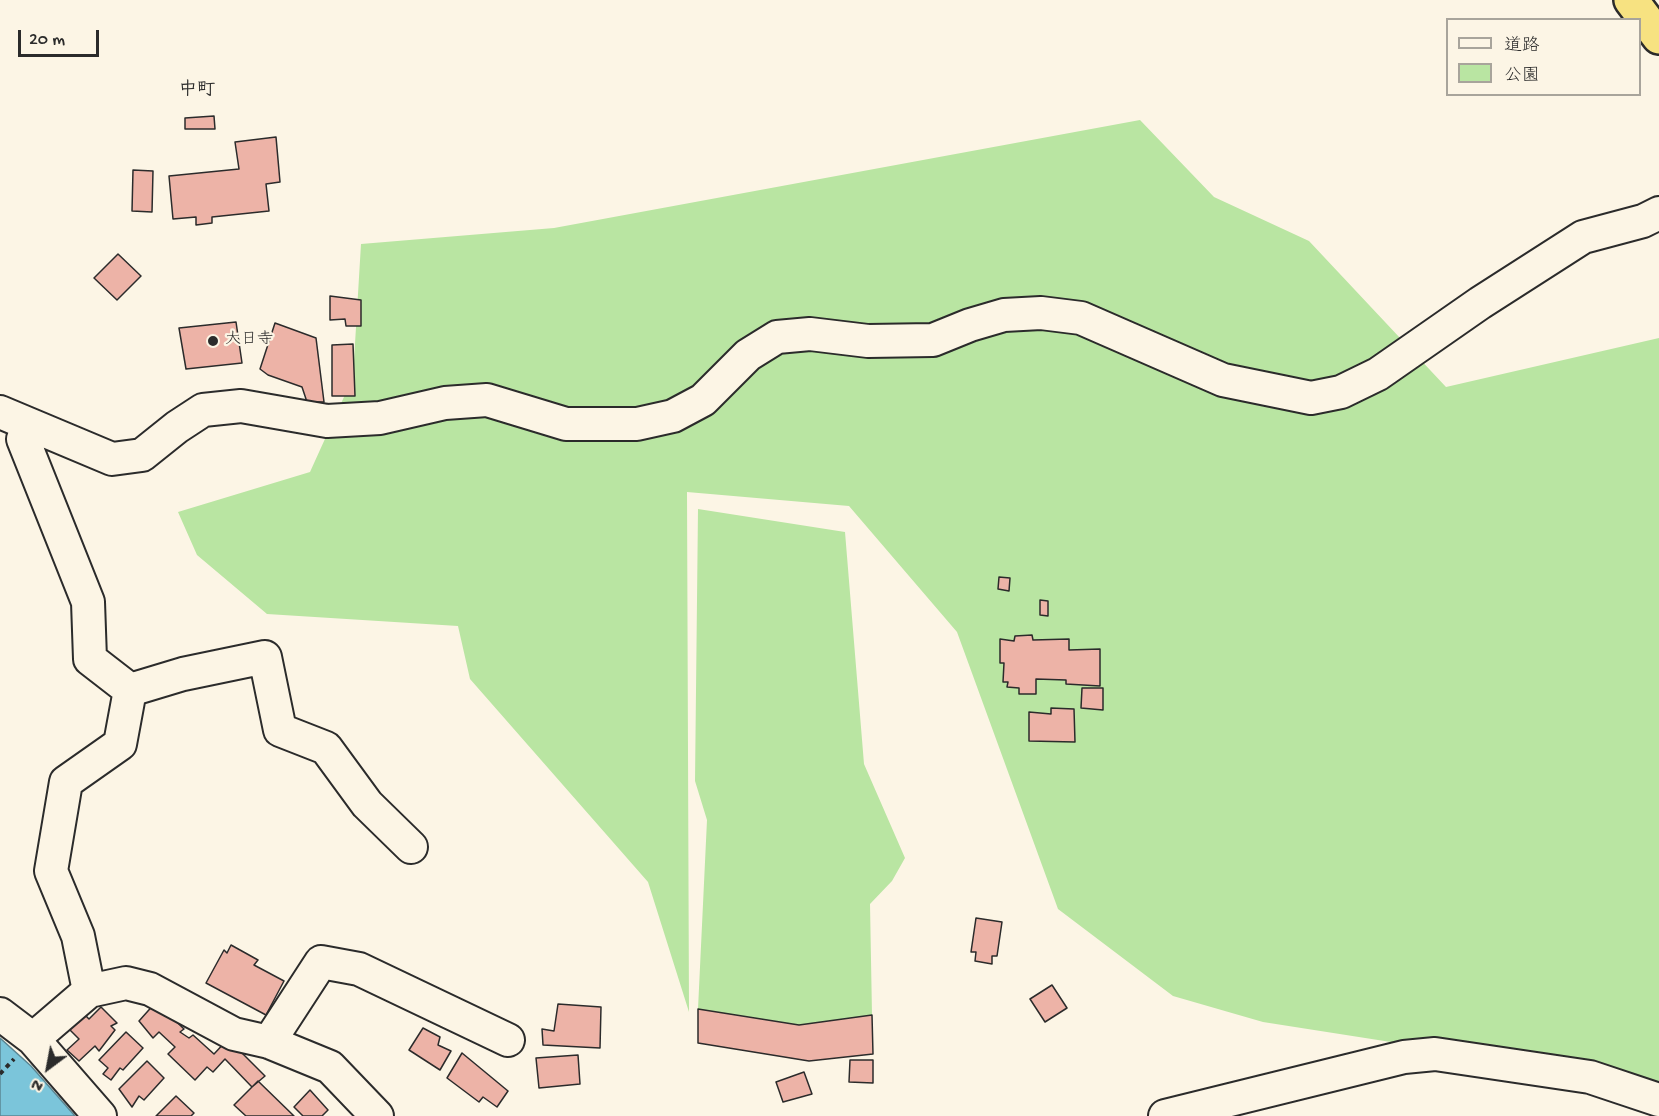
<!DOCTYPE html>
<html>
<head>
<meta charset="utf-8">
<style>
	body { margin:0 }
	#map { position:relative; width:1659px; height:1116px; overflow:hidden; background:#fcf5e5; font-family:"Gochi Hand","Klee One",sans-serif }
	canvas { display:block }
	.legend { position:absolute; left:1446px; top:18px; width:195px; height:78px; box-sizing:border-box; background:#fcf5e5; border:2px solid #a8a49b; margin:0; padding:8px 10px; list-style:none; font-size:18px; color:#2b2b2b }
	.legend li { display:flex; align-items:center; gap:12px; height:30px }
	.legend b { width:30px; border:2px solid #a8a49b }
	.north { position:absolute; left:18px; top:1038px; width:60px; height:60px; -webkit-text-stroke:4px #fcf5e5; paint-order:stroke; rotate:212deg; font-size:16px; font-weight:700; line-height:24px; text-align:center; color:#2b2b2b }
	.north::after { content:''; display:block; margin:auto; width:21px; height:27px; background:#2b2b2b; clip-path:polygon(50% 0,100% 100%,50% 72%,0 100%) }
	.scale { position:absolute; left:18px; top:30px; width:81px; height:27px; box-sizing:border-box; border:3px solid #2b2b2b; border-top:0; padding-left:8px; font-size:18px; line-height:21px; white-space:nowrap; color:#2b2b2b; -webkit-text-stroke:4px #fcf5e5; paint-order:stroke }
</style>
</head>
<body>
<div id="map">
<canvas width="1659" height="1116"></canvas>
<ul class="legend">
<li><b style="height:8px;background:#fcf5e5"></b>道路</li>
<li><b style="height:16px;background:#b9e5a2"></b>公園</li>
</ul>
<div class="north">N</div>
<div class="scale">20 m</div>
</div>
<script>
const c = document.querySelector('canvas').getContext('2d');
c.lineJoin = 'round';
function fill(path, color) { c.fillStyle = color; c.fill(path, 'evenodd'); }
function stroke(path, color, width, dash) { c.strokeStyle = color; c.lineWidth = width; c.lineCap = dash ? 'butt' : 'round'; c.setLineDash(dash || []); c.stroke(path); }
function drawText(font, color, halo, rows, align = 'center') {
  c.font = font + ' "Gochi Hand","Klee One",sans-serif'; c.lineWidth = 4.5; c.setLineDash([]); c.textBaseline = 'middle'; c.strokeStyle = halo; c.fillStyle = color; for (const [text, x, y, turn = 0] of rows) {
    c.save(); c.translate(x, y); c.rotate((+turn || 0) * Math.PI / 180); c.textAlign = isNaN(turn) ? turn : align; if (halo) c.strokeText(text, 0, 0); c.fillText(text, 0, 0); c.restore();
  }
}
fill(new Path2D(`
	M1140,120L1214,197L1309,241L1446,387L1659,338V1084L1263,1022L1173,996L1058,909L957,632L849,506L687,492L689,1012L648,882L470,679L458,626L267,614L197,555L178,512L310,472L353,377L361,244L554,228Z
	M698,509L845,532L864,764L905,858L892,881L870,904L872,1015L799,1025L698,1009L707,820L695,781Z`), '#b9e5a2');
const water = new Path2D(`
	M0,1038L31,1066L75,1116H0Z`);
fill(water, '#7bc5da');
stroke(water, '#5b8794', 1.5);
const building = new Path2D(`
	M214,116L215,129H185V118Z
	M276,137L280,182L266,184L269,211L212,217V223L196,225V217L173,219L169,176L239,169L235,142Z
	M133,170L153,171L152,212L132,211Z
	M118,254L141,276L117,300L94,278Z
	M330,296L361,300V326H346L345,319L330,320Z
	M236,322L242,363L186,369L179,328Z
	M275,323L316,338L324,402H307L302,387L268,375L260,369Z
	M353,344L355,396H332V345Z
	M999,577L1010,578L1009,591L998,589Z
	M1040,600L1048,601V616L1040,615Z
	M1032,635L1033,640L1069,639V650L1100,649V686L1066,684V680L1036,679V694H1019V688L1007,687L1008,682H1003L1004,663H1000V639L1014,641L1015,636Z
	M1082,688H1103V710L1081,708Z
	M1051,708L1074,709L1075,742L1029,741V712L1051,714Z
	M976,918L1002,922L997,956H992V964L975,961L976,952H971Z
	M231,945L258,960L254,965L284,981L266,1015L206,983L224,950L227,953Z
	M1052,985L1067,1008L1045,1022L1030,999Z
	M156,1002L184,1029L180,1032L189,1038L193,1035L214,1054L228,1039L265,1076L252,1087L225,1059L213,1072L207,1067L195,1080L168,1054L175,1047L159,1032L153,1038L139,1021Z
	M558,1004L601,1007L600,1048L543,1045L542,1029L554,1031Z
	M101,1007L117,1023L111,1026L115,1030L99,1051L95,1046L79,1061L67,1050L79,1039L66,1026L84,1014L89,1019Z
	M698,1009L799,1025L872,1015L873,1054L809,1061L698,1043Z
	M423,1028L440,1037L438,1045L451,1051L440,1070L409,1050Z
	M126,1032L143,1048L123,1070L120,1068L111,1080L103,1074L108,1068L99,1060Z
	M462,1053L508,1091L497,1107L483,1097L479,1102L447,1078Z
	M578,1055L580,1084L539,1088L536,1058Z
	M850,1060H873V1083L849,1082Z
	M147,1061L164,1078L144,1100L139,1096L132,1107L119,1089Z
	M804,1072L812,1094L783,1102L776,1082Z
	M258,1081L294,1116H246L234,1105Z
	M310,1090L328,1110L322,1116H303L294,1107Z
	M176,1096L194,1113L191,1116H156Z`);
fill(building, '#edb3a7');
stroke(building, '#2b2b2b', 1.5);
const minor = new Path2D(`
	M0,412L112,459L142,455L177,427L203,410L241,406L327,421L380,418L445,403L487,400L566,424H637L673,416L703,400L748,355L777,337L810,334L868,341L933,340L970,325L1004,315L1041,313L1081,318L1223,380L1311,398L1341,392L1378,374L1480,303L1583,237L1643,221L1659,213
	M23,439L88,602L90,659L130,690L120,744L66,782L51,871L78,936L89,991
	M130,690L183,674L265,657L280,730L326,748L367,804L411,847
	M0,1014L33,1039L100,1116
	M33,1039L89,991L126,983L150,989L234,1034L269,1042L330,1067L377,1116
	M269,1042L321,962L359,969L508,1040
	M1165,1116L1404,1057L1435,1054L1590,1077L1659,1100`);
const highway = new Path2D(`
	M1631,0L1659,37`);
stroke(minor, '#2b2b2b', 36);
stroke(highway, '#2b2b2b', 38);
stroke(new Path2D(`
	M0,1074L14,1059`), '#2b2b2b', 4, [4.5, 4.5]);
stroke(minor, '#fcf5e5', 32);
stroke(highway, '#f7e281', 33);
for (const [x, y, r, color] of [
	[213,341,6,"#2b2b2b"]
]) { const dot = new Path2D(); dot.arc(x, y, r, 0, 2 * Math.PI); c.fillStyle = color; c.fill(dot); stroke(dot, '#fcf5e5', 2); }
drawText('16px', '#2b2b2b', '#fcf5e5', [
	["大日寺",225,341]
], 'left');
drawText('bold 18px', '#2b2b2b', '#fcf5e5', [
	["中町",197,91]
]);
</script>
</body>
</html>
